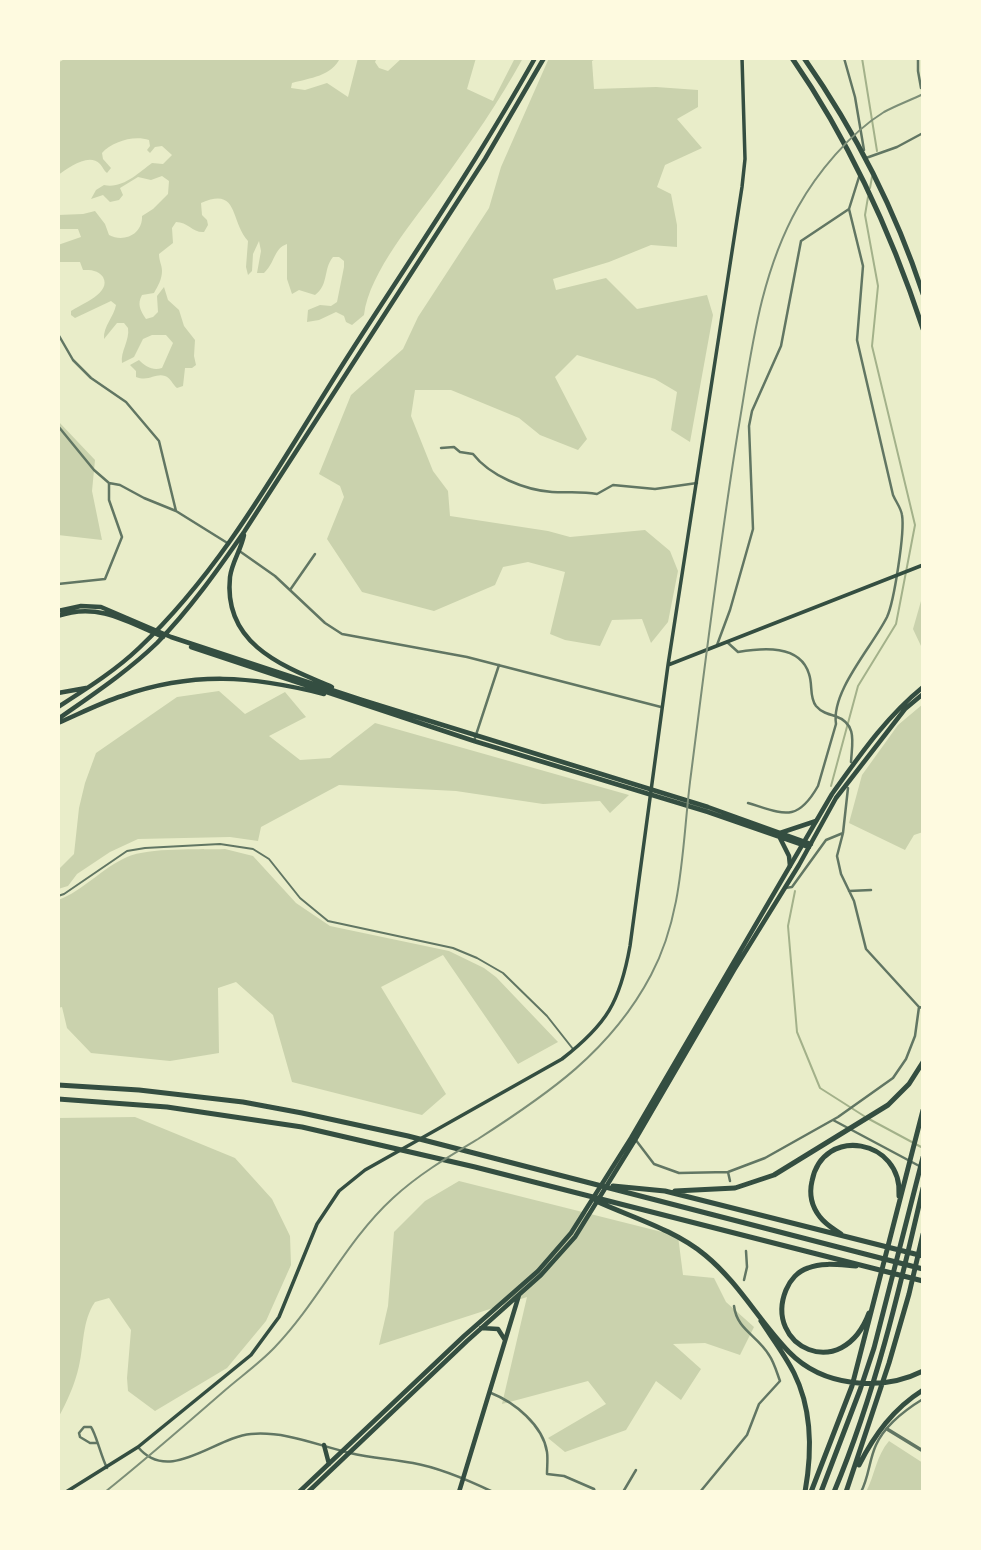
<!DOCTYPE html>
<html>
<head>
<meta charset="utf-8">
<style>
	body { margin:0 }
	#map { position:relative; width:981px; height:1550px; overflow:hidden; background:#e9edc9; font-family:Poppins,sans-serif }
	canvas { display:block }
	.frame { position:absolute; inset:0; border:60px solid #fefae0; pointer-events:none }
</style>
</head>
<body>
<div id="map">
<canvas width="981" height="1550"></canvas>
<div class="frame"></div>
</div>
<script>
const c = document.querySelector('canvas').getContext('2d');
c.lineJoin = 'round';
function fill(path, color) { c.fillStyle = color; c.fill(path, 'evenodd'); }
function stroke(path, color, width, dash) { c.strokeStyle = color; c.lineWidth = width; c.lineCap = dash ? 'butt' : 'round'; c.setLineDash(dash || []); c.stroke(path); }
fill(new Path2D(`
	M66,58H340C332,76 310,78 292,83L291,88L305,90L327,83L348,97L358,58H377L375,62L379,68L388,71L402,58H476L467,89L493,101L515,58H523C499,102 471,142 441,183C416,218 369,272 364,315L352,325L346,322L344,316L336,312L319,320L307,322L308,310L320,305L331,306L337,302L344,267V261L339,257H333C323,269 329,285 315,295L299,290L292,294L287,279V244C274,248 275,263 264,273H257L261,251L259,241L253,254L252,271L248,275L246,267L248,241C230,221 239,186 201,203L202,215L207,220L208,225L204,232C193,233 188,222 176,222L172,228L173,243L159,254C159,261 162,265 162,271C162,279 158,286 154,293L142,295C137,304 140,310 146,319L153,317L158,312L157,296L164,287L168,300L179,310L184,326L195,340L194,356L196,365L192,368H185L183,386L177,388C173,385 170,377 165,376C155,373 149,382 136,377V371L130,365L139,360C146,367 153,371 162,368L173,343L166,335H152L143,339L134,357L122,363C120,352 130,340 128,328L124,323H117L104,339C103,326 114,317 116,305L111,301L75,318L71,315V311C81,304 112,293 103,277C98,270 91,270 83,270L80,262H58V245L81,237L78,229H58V215L83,214L95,211L105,224L109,235C124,243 143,234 142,216L153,209L168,194L169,181L162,176L151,180L138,177L120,188L123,195L119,200L110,202L103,195L91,199L96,190L104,185C123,189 138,173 152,163L163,164L172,155L162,146L155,147L150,153L147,150L150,146L149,140C133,135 112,142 102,153L103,159L111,168L107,173C104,171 103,167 100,164C89,152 68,168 58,175V63Z
	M549,58H597L592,61L594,89L656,87L698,90V107L677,119L702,148L665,165L657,187L671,194L677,225V247L651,245L609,262L553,279L556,290L606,278L637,309L707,295L713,315L690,442L671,430L677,392L655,379L577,355L555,377L587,439L578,450L540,435L519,418L451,390H415L411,416L433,471L448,491L450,516L548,531L570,537L645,530L670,551L678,571L668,622L651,643L642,619L612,620L600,646L565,640L550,634L565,572L528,562L503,567L495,585L434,611L362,592L327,539L344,497L340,486L319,474L351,395L403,349L418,317L489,208L501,167Z
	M58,421L95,460L92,491L102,540L58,535Z
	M923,594V665L921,646L913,629Z
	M219,691L245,714L285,692L306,717L269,736L300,760L330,758L375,723L629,795L610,813L600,801L543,804L456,791L339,785L261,827L258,841L230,837L138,839L110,852L77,874L68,886L58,889V870L74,854L79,808L85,783L96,753L177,697Z
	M923,704V832L914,835L905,850L849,823L862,775L898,725Z
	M225,849L253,856L296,903L330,926L449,951L484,968L496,977L558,1042L518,1064L443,955L381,987L446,1094L422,1115L292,1082L273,1015L236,982L218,988L219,1053L170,1061L91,1053L67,1028L62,1007L58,1008V900C83,891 102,868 127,857C150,847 198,850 225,849Z
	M135,1117L235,1158L272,1199L290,1236L291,1265L266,1321L227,1368L155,1411L128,1391L127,1378L131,1330L109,1298L95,1302C82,1321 84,1345 79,1366C75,1384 67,1402 58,1418V1118Z
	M459,1181L678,1236L683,1275L714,1278L726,1302L754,1327L740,1355L705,1343L673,1344L701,1369L681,1400L656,1381L626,1430L565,1452L548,1438L606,1404L588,1381L502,1404L527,1297L379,1345L388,1306L394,1232L425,1201Z
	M889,1441L923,1463V1492H866C875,1475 876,1456 889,1441Z`), '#cad2ad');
stroke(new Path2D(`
	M862,58L877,151
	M870,188L872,177
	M831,786L858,686L896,624L915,525L872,346L878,286L865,215L868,197
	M795,891L788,926L797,1032L820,1088L864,1116
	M869,1119L923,1148`), '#a3b18a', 2);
stroke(new Path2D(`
	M58,896L64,894L127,851L145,848L220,844L253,849L269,859L300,898L328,921L453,948L477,958L503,973L547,1016L573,1049`), '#617663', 2);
stroke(new Path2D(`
	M844,58L855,97L864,150
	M918,58V71L921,88
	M866,158L897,147L923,133
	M58,334L73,360L91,378L126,402L159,441L176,511L229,544
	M58,426L94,470L109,483L120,485L144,498L176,511
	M441,448L454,447L460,452L473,454C490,476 525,490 552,492C568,493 581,491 597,494L613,485L655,489L697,483
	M238,550L275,576L325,623L342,634L467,657L661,707
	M58,584L105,579L122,537L109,500V483
	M290,590L315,554
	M727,642L738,652C762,648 800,644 809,674C813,685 809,697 816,706C821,712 828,714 835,716C858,724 852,743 851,762
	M717,645L730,610L753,529L749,426L752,411L781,346L801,241L849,209
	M474,741L499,665
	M848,788L843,833L837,856L841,874L854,901L866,949L919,1007L923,1008
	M748,803C784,814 797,823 818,786L836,724C831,691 872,647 887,617C894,602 905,532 902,515C901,508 896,502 893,495L857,340L863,266L849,209L859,177
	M785,888L792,887L826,840L843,833
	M849,891L871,890
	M833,1120L923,1168
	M635,1139L654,1164L679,1173L728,1172L765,1158L838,1117L893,1078L906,1059L915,1036L919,1007
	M728,1172L730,1181
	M744,1280L747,1267L746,1251
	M491,1393C514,1402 543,1425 547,1452C548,1459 547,1467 547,1474L564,1476L594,1489L595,1492
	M96,1443H90L80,1437L79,1433L84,1427H91C96,1434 101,1456 107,1468
	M138,1447C169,1485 215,1437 251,1434C285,1431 317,1445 350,1453C371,1458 392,1459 413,1463C441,1468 468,1480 493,1492
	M623,1492L636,1470
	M700,1492L747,1435L759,1404L780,1381C777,1373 774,1362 769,1355C757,1335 737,1330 734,1306
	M861,1492C869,1477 869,1460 876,1445C885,1425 905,1410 923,1399`), '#617663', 2.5);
stroke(new Path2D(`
	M887,1429L923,1451`), '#617663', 3.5);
stroke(new Path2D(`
	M668,665L923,565
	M66,1492L138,1447L251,1355L279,1317L317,1224L339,1191L365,1170L562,1059C607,1024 620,1002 630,946L668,665L742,187L745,159L742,58`), '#344e41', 3.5);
stroke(new Path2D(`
	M481,1328L498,1329L505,1340
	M324,1445L329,1464
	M299,1492L464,1336L538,1271L571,1233L631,1138L832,794C860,755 886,717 923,687
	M308,1492L467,1341L541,1275L575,1237L635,1140L734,970L799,865L836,798L905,709L923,694
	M459,1492L519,1295`), '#344e41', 4.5);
stroke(new Path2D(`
	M244,535C241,550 232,562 230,577C223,644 282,666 332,687
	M58,611L81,606L101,607L171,637L362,700L708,807L811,844
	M58,616C97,602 127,621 163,637
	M191,647L474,741L708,812L809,847
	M58,693L86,688
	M58,707C86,689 115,671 139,648C228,564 286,452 352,350C414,254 479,158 535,58
	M58,719C92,695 127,672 157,643C190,609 217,571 244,532L485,159L544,58
	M58,723C79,714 100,703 122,696C194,671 252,676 324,694
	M780,833L816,821
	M780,838L789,856L790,866`), '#344e41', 4.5);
stroke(new Path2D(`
	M792,58C850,142 891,232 923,329
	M804,58C855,131 895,209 923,294
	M58,1085L139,1090L243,1102L302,1113L408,1136L923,1269
	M58,1099L167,1107L302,1127L475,1167L923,1281
	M613,1186L665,1191L923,1256
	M675,1191L735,1188L774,1175L888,1105L909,1084L923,1062
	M596,1201C633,1218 673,1229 705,1255C739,1283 759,1321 789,1352C823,1387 881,1392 923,1371
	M841,1234C834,1229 826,1225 820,1217C812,1207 809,1194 812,1181C823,1125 903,1139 899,1196
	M856,1266C840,1265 823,1262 808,1268C798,1271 790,1280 786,1290C763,1346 842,1385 869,1313
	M761,1321C772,1338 785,1355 794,1373C812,1409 812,1453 805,1492
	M859,1465C875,1434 893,1409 923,1390
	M811,1492L852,1386L923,1110
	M821,1492L860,1390L874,1348L923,1157
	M834,1492C875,1394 899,1292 923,1188
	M846,1492L889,1363L909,1294L923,1234`), '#344e41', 5);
stroke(new Path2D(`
	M105,1492C145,1460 184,1426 223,1392C240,1377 260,1363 275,1347C319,1301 346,1241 393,1198C419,1174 448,1157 478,1139C548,1094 611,1051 651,975C683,915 682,847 690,782C705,665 719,548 738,431C751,355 759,276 798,207C817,173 850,133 884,112C897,105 911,100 923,94`), '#7c8e77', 2);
</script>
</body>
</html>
